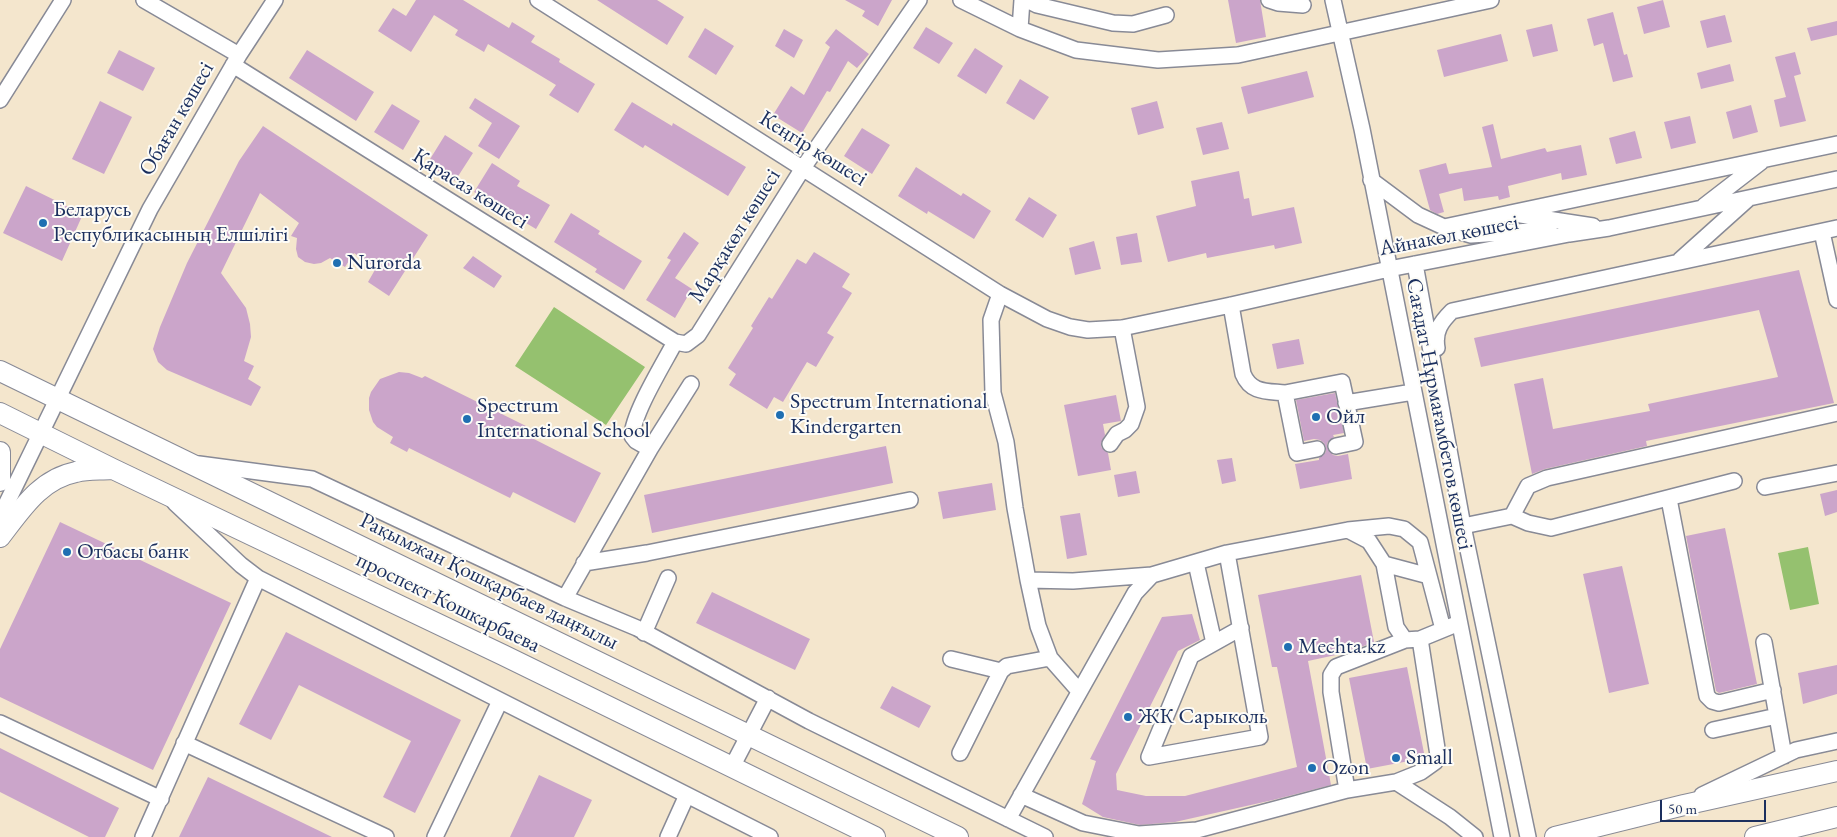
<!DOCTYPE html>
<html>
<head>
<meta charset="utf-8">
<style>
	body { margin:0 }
	#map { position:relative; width:1837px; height:837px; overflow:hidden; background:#f4e6cd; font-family:"EB Garamond",serif }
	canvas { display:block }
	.scale { position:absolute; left:1660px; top:800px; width:106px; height:22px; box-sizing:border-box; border:2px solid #1b2f5e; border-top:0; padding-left:6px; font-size:15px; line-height:18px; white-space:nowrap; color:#1b2f5e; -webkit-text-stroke:4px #fdfcf7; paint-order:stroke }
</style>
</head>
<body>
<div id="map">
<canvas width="1837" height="837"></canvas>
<div class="scale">50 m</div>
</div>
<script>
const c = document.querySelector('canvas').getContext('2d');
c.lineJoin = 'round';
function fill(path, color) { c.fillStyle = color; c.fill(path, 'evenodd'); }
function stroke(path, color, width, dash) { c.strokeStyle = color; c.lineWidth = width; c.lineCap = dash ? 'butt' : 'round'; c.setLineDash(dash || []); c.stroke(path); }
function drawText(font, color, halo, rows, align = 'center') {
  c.font = font + ' "EB Garamond",serif'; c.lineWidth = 4; c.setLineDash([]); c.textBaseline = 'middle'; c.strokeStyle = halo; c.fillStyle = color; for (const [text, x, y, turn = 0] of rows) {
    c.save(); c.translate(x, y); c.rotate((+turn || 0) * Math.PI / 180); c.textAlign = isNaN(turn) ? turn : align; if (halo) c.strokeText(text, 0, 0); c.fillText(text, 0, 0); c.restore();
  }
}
fill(new Path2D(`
	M554,307L645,367L606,425L515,366Z
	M1808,547L1819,604L1790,610L1778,553Z`), '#95c16f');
fill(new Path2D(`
	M416,0H463L509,28L512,22L535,36L531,42L560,59L559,62L595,84L578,113L549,95L556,85L488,44L484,52L455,35L458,30L434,15L411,52L378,31L393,8L406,16Z
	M597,0H657L684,17L667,45Z
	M845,0H892L878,26L862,16L865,11Z
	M1228,0H1260L1266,37L1236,43Z
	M1663,0L1670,27L1644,34L1637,7Z
	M1613,12L1624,55L1627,54L1633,77L1613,82L1603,43L1594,46L1587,19Z
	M1725,15L1732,42L1707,48L1700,21Z
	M1837,21V35L1811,41L1807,28Z
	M1552,24L1558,51L1533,57L1526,30Z
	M926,27L953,43L939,64L913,48Z
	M705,28L734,46L716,75L688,57Z
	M784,29L803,40L794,58L775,46Z
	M836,29L869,54L857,68L848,61L830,92L827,91L802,133L773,115L791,86L804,95L830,47L825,43Z
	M1501,34L1508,61L1444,77L1437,50Z
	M975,48L1003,66L986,94L957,76Z
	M119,50L155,68L143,91L107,73Z
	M307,50L374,92L356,121L289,78Z
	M1795,52L1801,74L1794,76L1806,121L1780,127L1774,100L1786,97L1775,57Z
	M1730,64L1734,81L1701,89L1697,73Z
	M1307,71L1314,97L1248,114L1241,87Z
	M1020,79L1049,97L1034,120L1006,103Z
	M475,98L520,126L499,159L478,146L492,123L469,108Z
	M100,101L132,117L104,174L72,159Z
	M1157,101L1164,128L1138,135L1131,108Z
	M632,102L672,126L673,123L746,167L728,196L645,145L643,148L614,130Z
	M392,104L420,121L403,150L374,132Z
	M1751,105L1758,132L1733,139L1726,112Z
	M1690,116L1696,143L1671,149L1664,122Z
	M1222,122L1229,149L1203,155L1196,128Z
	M1493,124L1501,159L1545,148L1547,152L1581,145L1587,175L1562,180L1561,173L1508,186L1510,197L1499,200L1498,196L1464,201L1462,188L1439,194L1444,212L1437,214L1430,210L1419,170L1446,163L1449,174L1492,167L1482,127Z
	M263,126L428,235L389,296L368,282L376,268L354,253L345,267L330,258L321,263L314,264L305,262L298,257L296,249L297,238L291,236L299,223L260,193L221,273L246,308L250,324L251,337L244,361L254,366L248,379L261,387L251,406L167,370L158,362L153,349L160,327L187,263L239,161Z
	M862,128L890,145L872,174L844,156Z
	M1635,131L1642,158L1616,164L1609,138Z
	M445,135L473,153L455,181L427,164Z
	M492,163L520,181L517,186L550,205L536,229L474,192Z
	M916,167L961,196L963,193L991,211L974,239L928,211L927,214L898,196Z
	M1239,171L1244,199L1249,198L1252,216L1294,207L1302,243L1275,249L1274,245L1207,258L1206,253L1168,262L1156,216L1196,206L1191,181Z
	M26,186L83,214L62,261L3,233Z
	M1029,197L1057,215L1043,238L1015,220Z
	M571,213L600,231L598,234L642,261L624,290L595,272L597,269L554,242Z
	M684,232L699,243L675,278L692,289L675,318L646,300L671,260L667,258Z
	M1137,233L1142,262L1121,265L1116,237Z
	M1094,241L1101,269L1075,275L1069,248Z
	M814,252L850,274L842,287L852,293L827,333L834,337L816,367L807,362L783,402L774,397L767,409L729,385L736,374L728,368L753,328L751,326L769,297L772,299L797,259L806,264Z
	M473,256L502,276L494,288L463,268Z
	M1799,270L1834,403L1646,441L1647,446L1545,469L1532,474L1514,384L1543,378L1553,429L1650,411L1648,404L1778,377L1759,310L1481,367L1474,338Z
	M1299,339L1304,364L1277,369L1272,344Z
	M399,372L409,373L422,378L425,376L528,427L524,434L601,473L575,523L513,492L510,498L409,448L407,452L390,443L393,437L377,427L373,422L369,410V398L371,392L380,379Z
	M1335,393L1344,433L1333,435L1334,437L1327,443V447L1333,455L1338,456L1348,454L1352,479L1300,489L1295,464L1319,460V458L1326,452V448L1324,443L1320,440L1314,439L1304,441L1296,400Z
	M1116,395L1121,421L1103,424L1105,435L1101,444L1102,448L1108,453L1111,470L1078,476L1064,405Z
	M886,446L893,483L652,533L644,495Z
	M1232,458L1236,481L1222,484L1217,460Z
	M1136,471L1140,493L1118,497L1114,475Z
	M992,483L996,510L943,519L938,492Z
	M1837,490V512L1825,516L1820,494Z
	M1080,513L1087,555L1067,559L1060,516Z
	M60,522L231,603L153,770L0,697V649Z
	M1725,528L1757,684L1719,693L1716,691L1686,536Z
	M1622,566L1649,684L1609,693L1583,574Z
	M1361,575L1374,642L1345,653L1308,661L1331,785L1273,800L1175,822L1140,825L1103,817L1082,804L1096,761L1090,759L1162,617L1192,614L1200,640L1178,651L1116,774L1117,790L1146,796H1185L1297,767L1277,667H1272L1258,595Z
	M712,592L810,639L795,670L696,623Z
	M286,632L461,720L415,813L383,797L411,741L299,685L271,740L239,724Z
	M1837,665V694L1803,704L1798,673Z
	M1407,667L1425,758L1367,769L1349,678Z
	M892,686L931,706L919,728L880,708Z
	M0,748L119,808L105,837H89L0,792Z
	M539,775L592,800L574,837H510Z
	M208,777L332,837H179Z`), '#cba5ca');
const minor = new Path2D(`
	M144,0L239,55
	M538,0L1000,294L1047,319L1070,327L1088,330L1122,328L1231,305L1389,269L1569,234L1609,228L1837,179
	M961,0L1020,29L1076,50L1158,60L1238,55L1491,0
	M1027,0L1037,5L1113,23L1133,24L1166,15
	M1269,0L1278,3L1303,5
	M1333,0L1362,129L1502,837
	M1020,29L1022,0
	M233,65L675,342L686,344L698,335L803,168L919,0
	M0,100L63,0
	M1371,180L1418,215L1444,227L1471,235L1531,231L1550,232
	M1704,206L1761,162
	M1521,215L1593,226
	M1444,227L1837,144
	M1822,232L1837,300
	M1680,260L1748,199
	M1415,264L1463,526L1528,837
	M1000,294L991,320L993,393L1006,442L1015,508L1028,580L1073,581L1152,575
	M1231,305L1243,374C1251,393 1266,391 1285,393
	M1437,348C1434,331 1441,322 1452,311L1837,228
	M1346,403L1413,392
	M1110,444L1117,434L1125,430L1131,424L1137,407L1122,328
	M650,449L636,441L632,436C633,413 663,365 675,342
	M1317,449L1297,453L1285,393L1342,382L1355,442L1336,446
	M199,464L312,479L565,598L637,628L809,721L1045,837
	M1765,487L1837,473
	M1669,499L1707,696L1712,701L1719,703L1773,690
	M175,503L241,565L258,578L770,837
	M1512,516L1528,486L1547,478L1837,413
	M0,517L150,209L239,55L275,0
	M1463,526L1512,516L1528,523L1551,528L1734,481
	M1348,530L1389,526L1404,529L1420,542L1443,629
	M584,563L647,553L910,500
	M1196,563L1214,643
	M1384,564L1429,576
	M1028,580L1038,626L1050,658L1079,691
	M565,598L650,449L691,384
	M1241,628L1191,656L1149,757L1260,737L1227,553L1348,530L1369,541L1384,564L1396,627L1405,640
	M644,633L668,578
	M1764,642L1784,756
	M951,659L1001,671
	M0,723L161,799
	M1713,730L1777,716
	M184,743L386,837
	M960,753L1001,671L1007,666L1050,658
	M732,767L768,698
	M1396,782L1450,817L1475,837
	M1347,790L1331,692V675L1336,667L1405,640L1420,639L1459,623
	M1021,795L1083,823L1139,834L1197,830L1347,790L1396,782L1421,772L1435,762L1438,755L1420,639
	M1702,795L1796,750L1837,741
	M1008,819L1135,593L1152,575L1227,553
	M143,837L258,578
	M435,837L500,701
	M668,837L687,795`);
const major = new Path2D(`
	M0,371L958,837
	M0,413L113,469L503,655L875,837
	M0,452V481
	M0,537C21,510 40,479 76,472C87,469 100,470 111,469
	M1555,837L1684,805L1837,771
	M1755,837L1837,817`);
stroke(minor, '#888a96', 18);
stroke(major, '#888a96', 22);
stroke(minor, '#fff', 15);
stroke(major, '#fff', 20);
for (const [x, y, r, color] of [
	[43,223,5,"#1f6fb2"],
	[337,263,5,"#1f6fb2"],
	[780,415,5,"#1f6fb2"],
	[1316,417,5,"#1f6fb2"],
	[467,419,5,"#1f6fb2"],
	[67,552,5,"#1f6fb2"],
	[1288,647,5,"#1f6fb2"],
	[1128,717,5,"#1f6fb2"],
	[1396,758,5,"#1f6fb2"],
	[1312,768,5,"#1f6fb2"]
]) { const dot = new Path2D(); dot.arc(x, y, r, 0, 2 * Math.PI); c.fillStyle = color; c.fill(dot); stroke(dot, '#fdfcf7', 2); }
drawText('22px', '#1b2f5e', '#fdfcf7', [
	["Обаған көшесі",177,119,-60],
	["Кеңгір көшесі",813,149,32],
	["Қарасаз көшесі",470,189,32],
	["Марқакөл көшесі",735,236,-58],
	["Айнакөл көшесі",1449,236,-11],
	["Сағадат Нұрмағамбетов көшесі",1439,414,79],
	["Рақымжан Қошқарбаев даңғылы",489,582,26],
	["проспект Кошкарбаева",448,603,26]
]);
drawText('22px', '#1b2f5e', '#fdfcf7', [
	["Беларусь",53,210],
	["Республикасының Елшілігі",53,235],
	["Nurorda",347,263],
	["Spectrum International",790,402],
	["Kindergarten",790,427],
	["Spectrum",477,406],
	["International School",477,431],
	["Ойл",1326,417],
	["Отбасы банк",77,552],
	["Mechta.kz",1298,647],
	["ЖК Сарыколь",1138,717],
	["Small",1406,758],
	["Ozon",1322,768]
], 'left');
</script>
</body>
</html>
